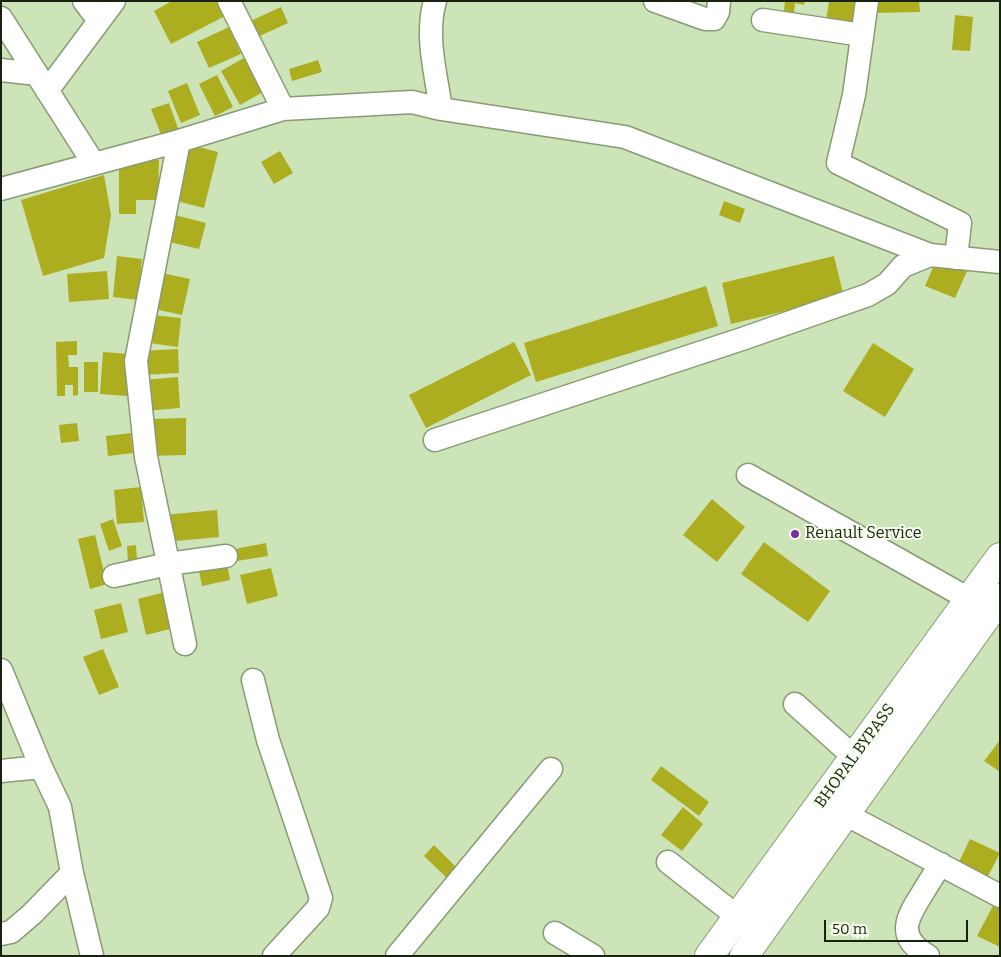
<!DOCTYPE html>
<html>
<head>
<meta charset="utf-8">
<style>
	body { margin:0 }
	#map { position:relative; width:1001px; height:957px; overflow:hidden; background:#cde3b8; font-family:Bitter,serif }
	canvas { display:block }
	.frame { position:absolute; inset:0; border:2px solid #192111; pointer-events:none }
	.scale { position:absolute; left:824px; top:920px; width:144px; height:22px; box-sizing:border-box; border:2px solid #192111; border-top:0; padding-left:6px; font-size:15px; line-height:18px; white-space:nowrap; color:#192111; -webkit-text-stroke:4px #f6ffee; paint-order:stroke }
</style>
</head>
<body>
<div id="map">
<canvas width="1001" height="957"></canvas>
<div class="frame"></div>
<div class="scale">50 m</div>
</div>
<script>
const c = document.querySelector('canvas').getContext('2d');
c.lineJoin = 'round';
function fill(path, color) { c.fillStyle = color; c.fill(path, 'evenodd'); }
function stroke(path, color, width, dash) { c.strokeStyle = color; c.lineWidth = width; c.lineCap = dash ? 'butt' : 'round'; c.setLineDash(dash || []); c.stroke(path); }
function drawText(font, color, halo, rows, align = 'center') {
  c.font = font + ' Bitter,serif'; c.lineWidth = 4; c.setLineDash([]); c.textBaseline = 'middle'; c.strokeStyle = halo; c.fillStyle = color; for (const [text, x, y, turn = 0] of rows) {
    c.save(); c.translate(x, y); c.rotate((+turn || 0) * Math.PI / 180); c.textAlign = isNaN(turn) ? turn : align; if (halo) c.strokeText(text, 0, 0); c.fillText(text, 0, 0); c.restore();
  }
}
fill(new Path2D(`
	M172,1H217L225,16L171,44L154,11Z
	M785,1H805L804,5L795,3L794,13L784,11Z
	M829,1H857L853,31L825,27Z
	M872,1H919L920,12L872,13Z
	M281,7L288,23L251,40L244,24Z
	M955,15L973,17L970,51L952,50Z
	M229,27L241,54L209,68L197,42Z
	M244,58L263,92L240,105L221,71Z
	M318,60L322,72L292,81L289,69Z
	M217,75L233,107L215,116L199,84Z
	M187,83L200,115L181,123L168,91Z
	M169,103L179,131L162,137L151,109Z
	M188,144L218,152L204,208L173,200Z
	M280,151L293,173L274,184L261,162Z
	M119,160H159L158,200H136V214H119Z
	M104,175L111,215L104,258L43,276L21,200Z
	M724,201L745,209L740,223L719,215Z
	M171,214L206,223L199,249L165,241Z
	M117,256L142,259L138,300L113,297Z
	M834,256L844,297L731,324L722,283Z
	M938,256L968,269L955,298L925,286Z
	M107,271L109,299L69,302L67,274Z
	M157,272L190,279L182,315L150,308Z
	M706,286L718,326L536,382L524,343Z
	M152,315L181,318L178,347L149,343Z
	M77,341V355H68L69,367H78V395L73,396V385H65V396H57L56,342Z
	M514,342L531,375L426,428L409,395Z
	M873,343L914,369L885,417L843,391Z
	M178,349L179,373L142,375L141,351Z
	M103,352L130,354L127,396L100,394Z
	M84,362H98V392H84Z
	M178,377L180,408L145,411L143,380Z
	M186,418V455L148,456V419Z
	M77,423L79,441L61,443L59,425Z
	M131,433L133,453L108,456L106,436Z
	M141,487L144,522L117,524L114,490Z
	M712,499L745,527L717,562L683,535Z
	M217,510L219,537L165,542L163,515Z
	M113,519L122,546L109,551L100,524Z
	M95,535L107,584L90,589L78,539Z
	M764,542L830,591L808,622L741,574Z
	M266,543L268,556L237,561L235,549Z
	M136,545L137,561L128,562L127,546Z
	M226,559L230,580L202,586L198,566Z
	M271,568L278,596L247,604L240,575Z
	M165,592L174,628L146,635L138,599Z
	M121,603L128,632L101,639L94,610Z
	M103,649L119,687L99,695L83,657Z
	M1000,740V772L984,761Z
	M661,766L709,802L699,816L651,780Z
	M683,807L703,824L682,851L661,835Z
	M970,839L1000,853L987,878L958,864Z
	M434,845L459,870L449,880L424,856Z
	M994,904L1000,907V947L977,936Z`), '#adad20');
const minor = new Path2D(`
	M84,1L99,21
	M229,1L283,109
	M435,1C425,36 436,74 441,109
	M655,1L705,19H714L718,12L719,1
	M867,1L854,95L838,163L960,223L956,258
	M1,18L94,164
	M763,20L862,35
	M1,70L37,74
	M47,91L114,1
	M179,141L136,361L146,457L185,644
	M1,189L179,141L283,109L412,102L441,109L625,137L930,255L1000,262
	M435,440L742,339L868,295L887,284L903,266L930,255
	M748,475L969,599
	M114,576L168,564L226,556
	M1,670L41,767L60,807L72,873L92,956
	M253,680L268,740L321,898L318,908L274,956
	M795,704L854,757
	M1,771L41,767
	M845,814L1000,896
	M668,862L738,917
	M555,933L593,956
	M1,934L11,932L32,914L72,873
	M397,956L551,769
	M928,956C896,937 906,919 922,894C928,884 934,874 941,864`);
const major = new Path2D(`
	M709,956L1000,557
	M744,956L1000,598`);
stroke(minor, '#889b74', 25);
stroke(major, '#889b74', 30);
stroke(minor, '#fff', 22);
stroke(major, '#fff', 28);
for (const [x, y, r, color] of [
	[795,534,5,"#772fa2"]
]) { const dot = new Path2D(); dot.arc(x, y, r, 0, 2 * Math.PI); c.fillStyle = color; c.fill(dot); stroke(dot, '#f6ffee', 2); }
drawText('16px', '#192111', '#f6ffee', [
	["Renault Service",805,534]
], 'left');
drawText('16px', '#192111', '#f6ffee', [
	["BHOPAL BYPASS",855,756,-54]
]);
</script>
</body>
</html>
